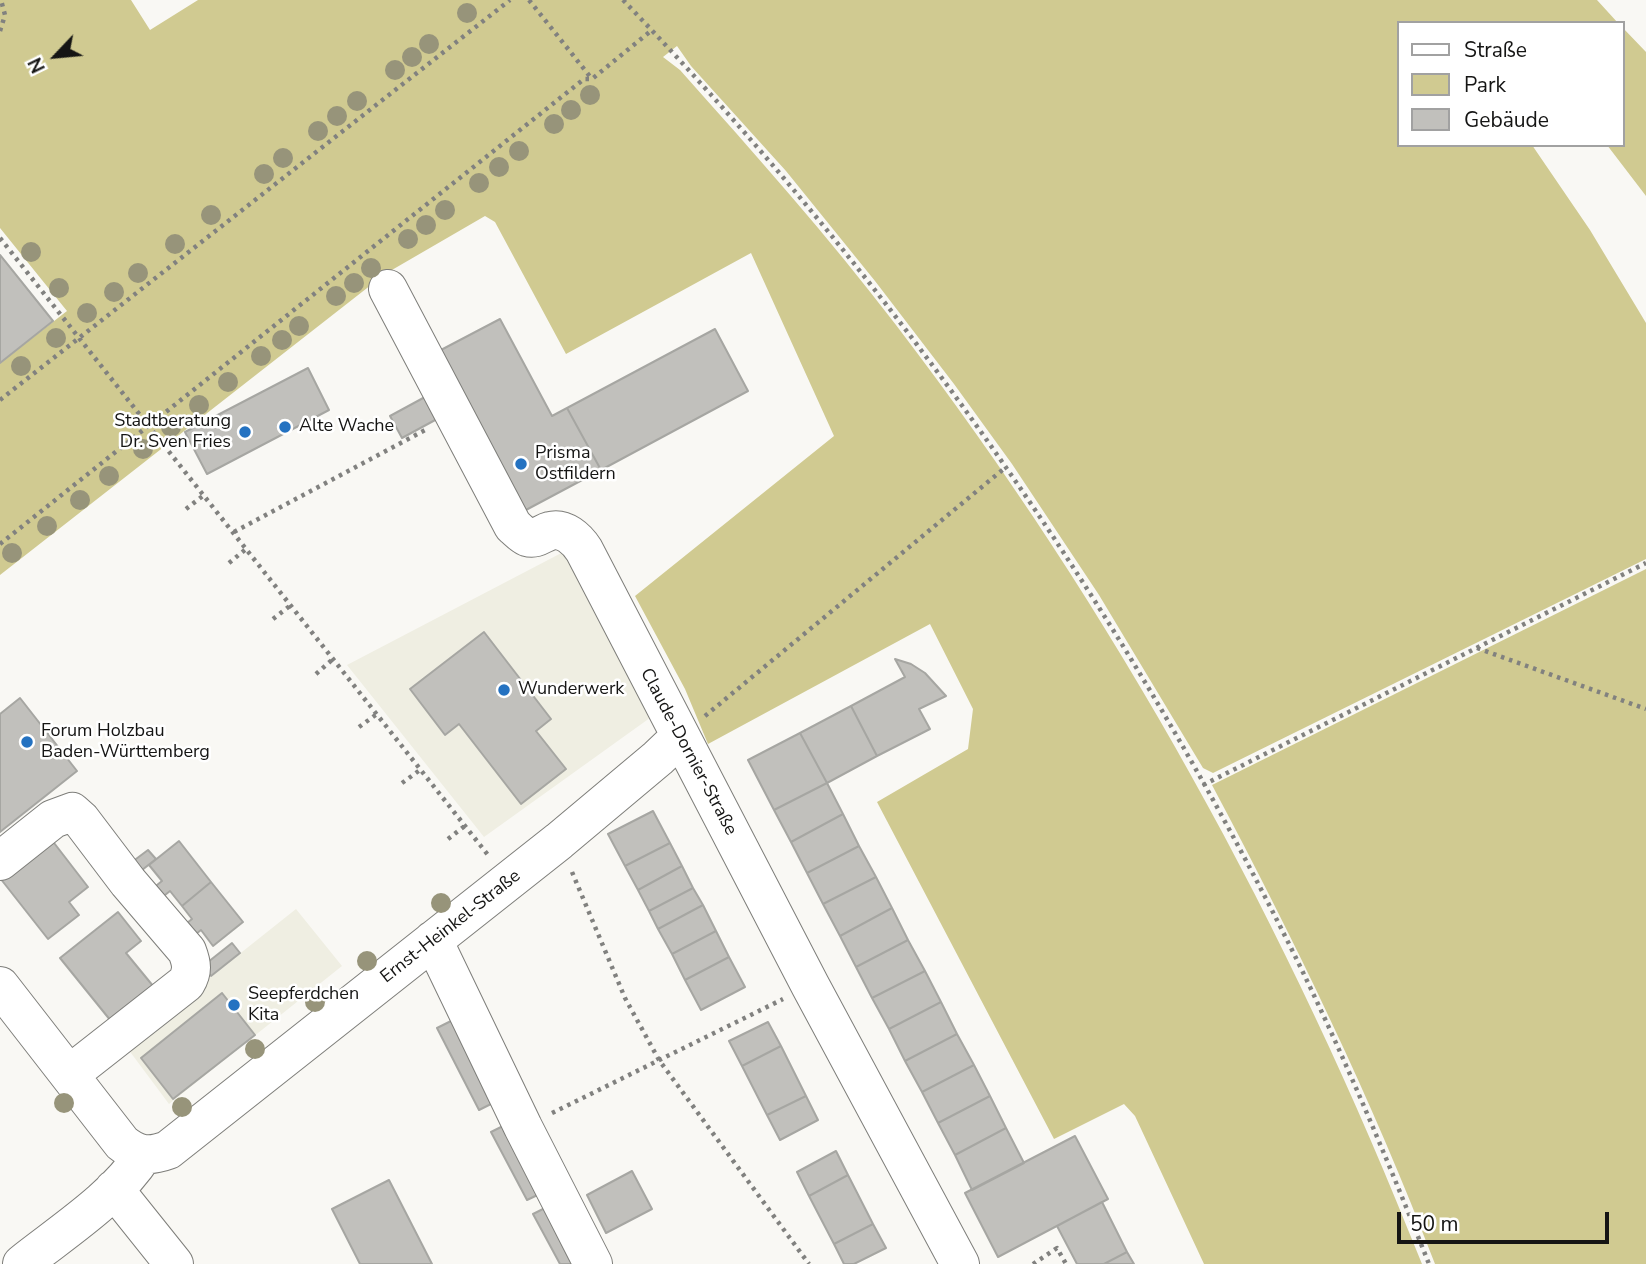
<!DOCTYPE html>
<html>
<head>
<meta charset="utf-8">
<style>
	body { margin:0 }
	#map { position:relative; width:1646px; height:1264px; overflow:hidden; background:#f9f8f4; font-family:"Nunito Sans",sans-serif }
	canvas { display:block }
	.legend { position:absolute; left:1397px; top:21px; width:228px; height:126px; box-sizing:border-box; background:#fff; border:2px solid #a1a1a1; margin:0; padding:9px 12px; list-style:none; font-size:21px; color:#151514 }
	.legend li { display:flex; align-items:center; gap:14px; height:35px }
	.legend b { width:35px; border:2px solid #a1a1a1 }
	.north { position:absolute; left:21px; top:21px; width:70px; height:70px; -webkit-text-stroke:5px #fff; paint-order:stroke; rotate:244deg; font-size:19px; font-weight:700; line-height:28px; text-align:center; color:#151514 }
	.north::after { content:''; display:block; margin:auto; width:24px; height:32px; background:#151514; clip-path:polygon(50% 0,100% 100%,50% 72%,0 100%) }
	.scale { position:absolute; left:1397px; top:1212px; width:212px; height:32px; box-sizing:border-box; border:4px solid #151514; border-top:0; padding-left:9px; font-size:21px; line-height:24px; white-space:nowrap; color:#151514; -webkit-text-stroke:5px #fff; paint-order:stroke }
</style>
</head>
<body>
<div id="map">
<canvas width="1646" height="1264"></canvas>
<ul class="legend">
<li><b style="height:9px;background:#fff"></b>Straße</li>
<li><b style="height:19px;background:#d0ca91"></b>Park</li>
<li><b style="height:19px;background:#c1c0bc"></b>Gebäude</li>
</ul>
<div class="north">N</div>
<div class="scale">50 m</div>
</div>
<script>
const c = document.querySelector('canvas').getContext('2d');
c.lineJoin = 'round';
function fill(path, color) { c.fillStyle = color; c.fill(path, 'evenodd'); }
function stroke(path, color, width, dash) { c.strokeStyle = color; c.lineWidth = width; c.lineCap = dash ? 'butt' : 'round'; c.setLineDash(dash || []); c.stroke(path); }
function drawText(font, color, halo, rows, align = 'center') {
  c.font = font + ' "Nunito Sans",sans-serif'; c.lineWidth = 5; c.setLineDash([]); c.textBaseline = 'middle'; c.strokeStyle = halo; c.fillStyle = color; for (const [text, x, y, turn = 0] of rows) {
    c.save(); c.translate(x, y); c.rotate((+turn || 0) * Math.PI / 180); c.textAlign = isNaN(turn) ? turn : align; if (halo) c.strokeText(text, 0, 0); c.fillText(text, 0, 0); c.restore();
  }
}
fill(new Path2D(`
	M569,549L654,715L484,837L347,665Z
	M296,909L342,966L169,1104L125,1045Z`), '#efeee2');
fill(new Path2D(`
	M0,0H131L150,30L198,0H1597L1618,23H1399V145H1532L1590,230L1646,323V559L1213,773L1203,768L1099,595L1012,464L954,384L875,281L786,171L691,66L677,46L663,57L680,70C754,153 828,236 896,325C1115,611 1290,929 1422,1264H1204L1135,1116L1124,1104L1054,1139L877,802L968,749L973,709L930,624L708,744L685,689L635,596L834,436L751,253L566,354L495,222L485,216L385,274L0,575V363L67,311L0,228Z
	M1623,28L1646,52V196L1607,145H1623Z
	M1646,569V1264H1435C1372,1099 1295,941 1212,785Z`), '#d0ca91');
const building = new Path2D(`
	M0,255L53,321L0,363Z
	M500,319L552,416L567,408L601,470L524,511L439,351Z
	M715,329L748,391L601,470L567,408Z
	M308,368L329,410L207,474L185,432Z
	M425,397L437,419L402,438L390,416Z
	M484,632L551,719L536,731L566,769L521,804L459,724L445,735L410,689Z
	M895,659L911,664L925,673L946,696L919,709L930,729L877,756L851,706L905,677Z
	M20,698L77,771L0,832V714Z
	M851,706L877,756L827,783L800,733Z
	M800,733L827,783L774,810L748,760Z
	M827,783L843,814L791,842L774,810Z
	M653,811L670,843L625,866L608,834Z
	M843,814L859,846L807,873L791,842Z
	M51,839L88,887L69,902L79,915L48,939L0,878Z
	M179,841L211,882L182,906L170,891L155,903L147,893L162,881L149,865Z
	M670,843L682,866L638,890L625,866Z
	M859,846L876,877L823,904L807,873Z
	M148,850L156,859L132,878L124,868Z
	M682,866L693,888L649,911L638,890Z
	M876,877L892,908L840,936L823,904Z
	M211,882L243,922L213,946L201,930L186,942L177,931L192,919L182,906Z
	M693,888L703,905L658,929L649,911Z
	M703,905L716,931L672,954L658,929Z
	M892,908L908,940L856,967L840,936Z
	M118,912L141,941L126,953L158,992L115,1026L60,958Z
	M716,931L729,957L685,980L672,954Z
	M908,940L925,971L872,998L856,967Z
	M232,943L240,953L211,976L203,966Z
	M729,957L745,987L701,1010L685,980Z
	M925,971L941,1002L889,1029L872,998Z
	M222,993L255,1035L173,1099L141,1058Z
	M941,1002L957,1034L905,1061L889,1029Z
	M457,1018L499,1100L479,1110L437,1028Z
	M768,1022L781,1046L742,1066L729,1041Z
	M957,1034L974,1065L922,1092L905,1061Z
	M781,1046L806,1096L767,1115L742,1066Z
	M974,1065L990,1096L938,1123L922,1092Z
	M806,1096L818,1120L780,1140L767,1115Z
	M990,1096L1006,1128L955,1155L938,1123Z
	M511,1122L546,1191L527,1200L491,1132Z
	M1006,1128L1024,1163L972,1190L955,1155Z
	M1075,1136L1108,1199L998,1257L965,1193Z
	M836,1151L848,1175L809,1196L797,1172Z
	M632,1171L652,1209L606,1233L587,1195Z
	M848,1175L873,1224L834,1244L809,1196Z
	M389,1180L432,1264H360L332,1209Z
	M1102,1202L1127,1252L1104,1264H1077L1057,1226Z
	M553,1204L586,1264H560L533,1214Z
	M873,1224L886,1248L854,1264H844L834,1244Z
	M1127,1252L1134,1264H1104Z`);
fill(building, '#c1c0bc');
stroke(building, '#a6a6a2', 2);
const minor = new Path2D(`
	M388,289L513,526C517,529 522,535 527,537C537,540 542,533 550,531C564,527 577,539 584,550L810,985L960,1264
	M0,861L53,819L72,812L81,820L128,882L187,951C192,964 193,971 186,983L70,1074
	M433,940L523,1127L593,1264
	M0,986L122,1143C138,1156 149,1157 168,1150L559,841L658,758L680,737
	M114,1189L174,1264
	M22,1264C62,1232 116,1198 143,1155`);
stroke(minor, '#7e7e7a', 40);
stroke(new Path2D(`
	M529,0L592,79
	M623,0C895,283 1122,607 1296,958C1345,1058 1388,1161 1429,1264
	M0,31L5,15L1,0
	M0,238L488,855
	M0,400L510,0
	M186,509L204,495
	M234,532L427,429
	M0,544L584,79H592L652,30
	M229,563L246,549
	M273,619L291,605
	M1477,648L1646,709
	M316,674L333,659
	M705,716L1006,467
	M359,727L377,714
	M402,783L420,770
	M1203,785L1646,563
	M448,839L466,825
	M572,872L625,998L659,1060L809,1264
	M552,1113L783,999
	M1033,1264L1057,1248L1066,1264`), '#81817f', 4.5, [3.5, 5]);
stroke(minor, '#fff', 38);
c.fillStyle = '#97947a';
for (const [x, y] of [
	[467,13],
	[429,44],
	[412,57],
	[395,70],
	[590,95],
	[357,101],
	[571,110],
	[337,116],
	[554,124],
	[318,131],
	[519,151],
	[283,158],
	[499,167],
	[264,174],
	[479,183],
	[445,210],
	[211,215],
	[426,225],
	[408,239],
	[175,244],
	[31,252],
	[371,268],
	[138,273],
	[354,283],
	[59,288],
	[114,292],
	[336,296],
	[87,313],
	[299,326],
	[56,338],
	[282,340],
	[261,356],
	[21,366],
	[228,382],
	[199,405],
	[171,427],
	[143,449],
	[109,476],
	[80,500],
	[47,526],
	[12,553],
	[441,903],
	[367,961],
	[315,1002],
	[255,1049],
	[64,1103],
	[182,1107]
]) { c.beginPath(); c.arc(x, y, 10, 0, 2 * Math.PI); c.fill(); }
for (const [x, y, r, color] of [
	[285,427,7,"#2472c1"],
	[245,432,7,"#2472c1"],
	[521,464,7,"#2472c1"],
	[504,690,7,"#2472c1"],
	[27,742,7,"#2472c1"],
	[234,1005,7,"#2472c1"]
]) { const dot = new Path2D(); dot.arc(x, y, r, 0, 2 * Math.PI); c.fillStyle = color; c.fill(dot); stroke(dot, '#fff', 2.5); }
drawText('18px', '#151514', '#fff', [
	["Stadtberatung",231,422,"right"],
	["Dr. Sven Fries",231,443,"right"],
	["Alte Wache",299,427],
	["Prisma",535,454],
	["Ostfildern",535,475],
	["Wunderwerk",518,690],
	["Forum Holzbau",41,732],
	["Baden-Württemberg",41,753],
	["Seepferdchen",248,995],
	["Kita",248,1016]
], 'left');
drawText('18px', '#151514', '#fff', [
	["Claude-Dornier-Straße",688,752,62],
	["Ernst-Heinkel-Straße",451,927,-38]
]);
</script>
</body>
</html>
